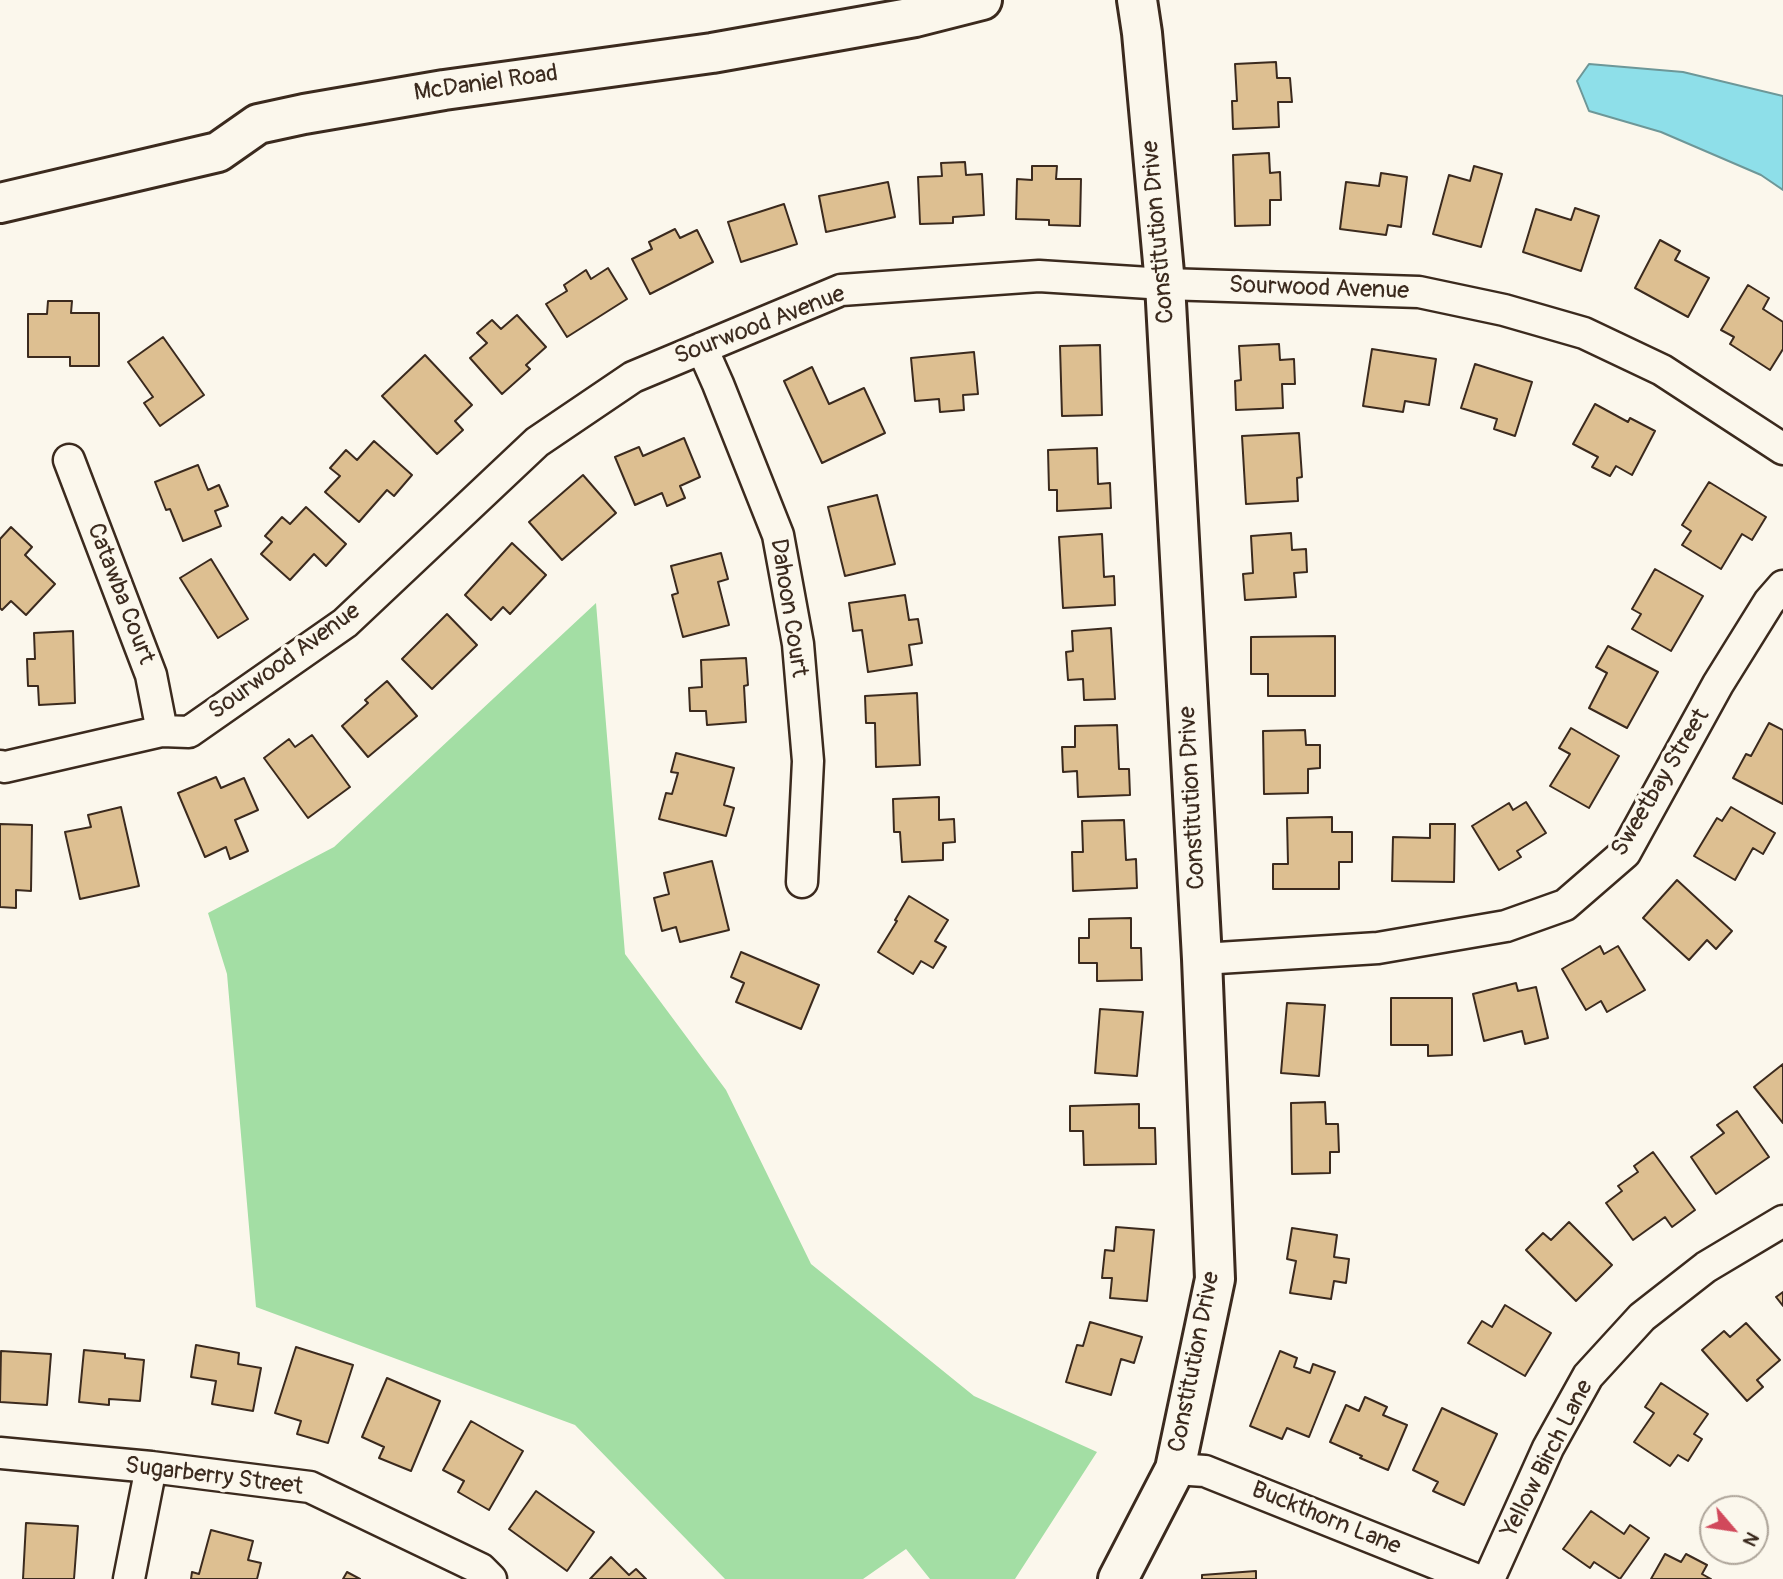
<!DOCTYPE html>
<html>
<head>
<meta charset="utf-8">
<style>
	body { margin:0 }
	#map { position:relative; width:1783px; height:1579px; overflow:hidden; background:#fbf7ec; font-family:Pangolin,sans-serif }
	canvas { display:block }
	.north { position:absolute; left:1699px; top:1495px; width:70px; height:70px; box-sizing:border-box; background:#fbf7ec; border:2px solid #aea59a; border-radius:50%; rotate:119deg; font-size:19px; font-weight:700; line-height:28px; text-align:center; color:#3b2a1e }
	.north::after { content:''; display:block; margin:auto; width:24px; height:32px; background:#d1495b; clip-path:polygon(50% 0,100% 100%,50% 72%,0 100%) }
</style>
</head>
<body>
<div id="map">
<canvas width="1783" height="1579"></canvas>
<div class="north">N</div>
</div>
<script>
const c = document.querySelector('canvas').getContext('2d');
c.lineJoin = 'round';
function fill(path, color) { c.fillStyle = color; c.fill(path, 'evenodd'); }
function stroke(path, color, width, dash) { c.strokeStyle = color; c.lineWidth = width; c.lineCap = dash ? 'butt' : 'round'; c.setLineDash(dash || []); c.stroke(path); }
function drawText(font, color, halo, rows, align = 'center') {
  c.font = font + ' Pangolin,sans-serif'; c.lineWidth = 7; c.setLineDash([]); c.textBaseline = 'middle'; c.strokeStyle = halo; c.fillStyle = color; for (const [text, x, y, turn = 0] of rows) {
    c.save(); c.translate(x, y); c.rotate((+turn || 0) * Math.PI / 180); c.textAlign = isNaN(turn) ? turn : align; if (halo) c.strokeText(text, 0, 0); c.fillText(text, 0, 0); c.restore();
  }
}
fill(new Path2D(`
	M596,603L625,954L726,1090L811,1264L974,1396L1097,1452L1015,1579H930L906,1549L863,1579H725L575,1425L256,1307L227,974L208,913L334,847Z`), '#a3dea4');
const water = new Path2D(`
	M1589,64L1683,72L1783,96V190L1761,175L1661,132L1589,111L1577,81Z`);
fill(water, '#8edfe9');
stroke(water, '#6d9798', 2);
const building = new Path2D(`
	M1276,62L1277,78H1290L1292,102H1278L1279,127L1233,129L1232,101H1237L1235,64Z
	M1269,153L1270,173L1280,172L1281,200H1270V225L1235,226L1233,155Z
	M965,162L966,175L982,174L984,215L953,217V223L920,224L918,177L942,176L941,163Z
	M1032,166H1057L1056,179H1081L1080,226L1049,225V220L1016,219L1017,179L1032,180Z
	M1474,166L1502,174L1481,247L1433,234L1449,175L1470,181Z
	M1381,173L1407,177L1401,227L1388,225L1386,235L1340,229L1346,182L1379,186Z
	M888,182L895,217L826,232L819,196Z
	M784,204L797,244L741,262L728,222Z
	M1575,208L1599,216L1581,271L1523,252L1536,209L1571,220Z
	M675,229L680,238L697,230L713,262L650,294L632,259L652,249L649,242Z
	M1660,240L1680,251L1675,260L1709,278L1688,317L1635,288Z
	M608,268L627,299L567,337L546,304L567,291L564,285L586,270L591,279Z
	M1748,285L1769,298L1763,309L1783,322V349L1770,370L1730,344L1734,337L1721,330Z
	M48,301H72L71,313H99V366H70V357H28V314H47Z
	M517,315L546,347L526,365L530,369L502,394L470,358L487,343L477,333L492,320L501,329Z
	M163,337L204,395L160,426L144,403L153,397L128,362Z
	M1279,344L1280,360L1294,359L1295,384H1282L1283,408L1236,410L1235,381L1241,380L1239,346Z
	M1100,345L1102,415L1062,416L1060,346Z
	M1372,349L1436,359L1429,405L1405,401L1403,412L1363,406Z
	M974,352L978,394L963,395L964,410L940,412L939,399L915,401L911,358Z
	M425,355L472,405L455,421L463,430L437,454L382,396Z
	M1475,364L1532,382L1515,436L1494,429L1497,419L1461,408Z
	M812,367L829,404L864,388L885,433L822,463L784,381Z
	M1595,404L1628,422L1630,418L1655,431L1632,475L1616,466L1610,476L1592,467L1598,457L1573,444Z
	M1299,433L1302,477L1297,478L1298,501L1246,504L1242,436Z
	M684,438L700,477L680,486L685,498L667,506L662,493L635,505L615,457L639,447L643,456Z
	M374,441L412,475L394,496L387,490L359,522L325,492L340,476L330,468L346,450L357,460Z
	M1097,448L1098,484L1110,483L1111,508L1057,511V490H1049L1048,450Z
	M198,465L208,490L219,485L228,506L215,511L221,526L183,541L170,509L166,510L155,482Z
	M583,475L616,513L562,560L529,522Z
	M1709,482L1766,517L1752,540L1742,534L1721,569L1682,545L1691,531L1682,525Z
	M877,495L895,564L845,576L828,507Z
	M306,507L346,544L326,566L314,554L290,580L261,554L272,542L265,536L282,517L290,524Z
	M11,527L32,547L25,555L55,584L26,615L11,601L2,610L0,608V539Z
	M1291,533L1292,550L1306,549L1307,572L1294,573L1296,597L1245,600L1243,574L1253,573L1251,536Z
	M1102,534L1104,577L1114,576L1115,605L1063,608L1059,537Z
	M512,543L546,575L510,614L503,607L491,620L465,595Z
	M721,553L728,579L718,582L729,625L683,637L672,595L678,593L671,566Z
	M211,559L248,619L218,638L180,578Z
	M1655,569L1703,596L1671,651L1632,629L1641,614L1632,609Z
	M905,595L909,620L918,619L922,643L909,645L912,665L868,672L862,630L853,631L849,603Z
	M447,614L477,645L432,689L402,659Z
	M1111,628L1115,699L1084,700L1083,679L1068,680L1066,652L1073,651L1072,631Z
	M73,631L75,703L39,705L38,686H28L27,659H35L34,633Z
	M1335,636V696H1268V674H1251V637Z
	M1608,646L1658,672L1627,728L1589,708L1607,673L1596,667Z
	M746,658L748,685L744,686L746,722L707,725L706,711H690L689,688L702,687L701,660Z
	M387,681L417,716L368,757L342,726L368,703L365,700Z
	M917,693L920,765L876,767L875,723H866L865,696Z
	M1769,723L1783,730V804L1733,778L1746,754L1751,756Z
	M1117,725L1119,769H1129L1130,795L1078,797L1077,771L1063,772L1062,747H1075V726Z
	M1571,728L1619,756L1589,808L1550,786L1570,754L1559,748Z
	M1305,730L1306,745H1320V768L1308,769V793L1264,794L1263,731Z
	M312,735L350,787L308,818L264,758L289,739L295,747Z
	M676,753L734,768L724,805L734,808L726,836L659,819L666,793L672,794L678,773L671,772Z
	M216,777L221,788L244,778L258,810L235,820L248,851L230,859L226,847L205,857L178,793Z
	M939,797V820L954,819L955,842L943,843V860L902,862L900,832H894L893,799Z
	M1526,802L1546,833L1517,851L1521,857L1499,870L1472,826L1509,803L1513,810Z
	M121,807L139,886L80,899L65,832L91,827L88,815Z
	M1731,807L1775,833L1763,854L1753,848L1735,880L1694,856L1717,818L1722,821Z
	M1332,817V832H1352V862H1339V889H1273V864H1288L1287,818Z
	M1124,820L1126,860L1136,859L1137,888L1073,891L1072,852H1083L1082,821Z
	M0,824L32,825L31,891L16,890V908L0,907Z
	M1430,824H1455L1454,882L1392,881L1393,837L1430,838Z
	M712,861L729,930L680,942L676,927L662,931L654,898L669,894L664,873Z
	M1677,880L1732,931L1716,949L1707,940L1689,960L1643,918Z
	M909,896L948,920L935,941L946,947L933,968L921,961L913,974L878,952L897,921L895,920Z
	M1131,918V948H1141L1142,980L1097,981V963H1079V938H1089V919Z
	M1600,946L1604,954L1618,946L1645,990L1607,1012L1601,1001L1586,1010L1562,969Z
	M741,952L819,985L801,1029L736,1002L744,983L731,977Z
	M1516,983L1518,991L1536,987L1548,1038L1525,1044L1522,1031L1484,1041L1473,994Z
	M1391,998H1452V1055L1428,1056V1045H1391Z
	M1287,1003L1325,1005L1319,1076L1281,1073Z
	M1100,1009L1143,1012L1137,1076L1095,1073Z
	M1783,1064V1123L1754,1087Z
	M1325,1102L1326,1124H1338L1339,1152H1330V1173L1292,1174L1291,1103Z
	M1139,1104V1128H1155L1156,1164L1084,1165L1083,1131H1070V1106Z
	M1737,1111L1769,1157L1716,1194L1691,1157L1724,1133L1717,1125Z
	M1653,1152L1695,1210L1672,1227L1665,1217L1633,1240L1606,1203L1622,1191L1618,1186L1638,1172L1634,1166Z
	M1569,1222L1612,1265L1576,1301L1526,1250L1543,1233L1551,1240Z
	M1116,1227L1154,1230L1147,1301L1110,1298L1112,1278H1102L1105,1250L1114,1251Z
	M1292,1228L1337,1235L1334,1257L1349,1259L1346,1283L1334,1281L1331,1299L1290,1293L1296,1261L1287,1259Z
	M1783,1292V1306L1776,1297Z
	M1505,1305L1551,1333L1525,1376L1468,1343L1482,1321L1492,1327Z
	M1090,1322L1142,1337L1134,1363L1121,1359L1111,1395L1066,1382L1077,1345L1083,1346Z
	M1746,1323L1780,1360L1757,1380L1763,1387L1747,1401L1702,1350L1724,1331L1730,1337Z
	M196,1345L239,1353L238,1364L261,1368L253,1411L212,1404L216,1381L191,1377Z
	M296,1347L353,1365L328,1443L297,1434L301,1421L275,1413Z
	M84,1350L125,1354V1358L144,1360L140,1401L109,1399V1405L79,1402Z
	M1,1351L51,1354L47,1405L0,1402Z
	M1280,1351L1297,1358L1294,1367L1310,1373L1313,1364L1335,1372L1309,1437L1287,1428L1282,1439L1250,1426Z
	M387,1378L440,1401L411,1471L379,1458L384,1447L362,1437Z
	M1661,1383L1708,1414L1694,1434L1702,1439L1688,1461L1678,1455L1670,1466L1634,1442L1654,1413L1645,1407Z
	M1365,1397L1387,1407L1383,1415L1407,1425L1388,1470L1360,1458L1362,1456L1330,1442L1346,1405L1359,1411Z
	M1442,1408L1497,1434L1464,1505L1433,1491L1438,1482L1413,1470Z
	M471,1421L523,1451L489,1510L458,1492L464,1481L443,1470Z
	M536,1491L594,1532L567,1571L509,1529Z
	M1591,1511L1624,1534L1630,1525L1649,1538L1620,1579L1594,1562L1590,1568L1563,1549Z
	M26,1523L78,1526L74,1579H23Z
	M211,1530L253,1541L248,1560L261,1563L257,1579H191L192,1572L199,1574Z
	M1665,1554L1681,1562L1686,1554L1707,1565L1702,1574L1711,1579H1651Z
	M611,1557L629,1575L636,1569L646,1579H590Z
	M1256,1571V1579H1202V1575Z
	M347,1572L360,1579H343Z`);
fill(building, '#ddbf91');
stroke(building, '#3b2a1e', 2);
const street = new Path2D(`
	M702,348L718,384L778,535L798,644L808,761L802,882
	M69,460L151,675L162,731
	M0,766L5,767L162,731L189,732L345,623L537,442L633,377L841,290L1039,276L1165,284L1419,292L1504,310L1584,333L1662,370L1783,449
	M1202,959L1378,948L1506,926L1565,905L1625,853L1718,684L1769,602L1783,586
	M0,1453L151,1467L310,1487L481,1569L491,1579
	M1175,1469L1205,1471L1475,1579
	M129,1579L151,1467
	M1489,1579L1548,1448L1588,1376L1642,1317L1706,1267L1783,1221`);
const secondary = new Path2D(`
	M0,203L218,152L258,124L304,114L444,90L712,53L915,17L982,0
	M1118,1579L1175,1469L1215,1279L1202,959L1165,284L1142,33L1137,0`);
stroke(street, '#3b2a1e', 35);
stroke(secondary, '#3b2a1e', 44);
stroke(street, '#fbf7ec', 30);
stroke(secondary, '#fbf7ec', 38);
drawText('24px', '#3b2a1e', '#fbf7ec', [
	["McDaniel Road",486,84,-8],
	["Constitution Drive",1159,232,-95],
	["Sourwood Avenue",1319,289,2],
	["Sourwood Avenue",760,326,-21],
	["Catawba Court",120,594,69],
	["Dahoon Court",788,608,81],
	["Sourwood Avenue",285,662,-36],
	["Sweetbay Street",1661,783,-59],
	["Constitution Drive",1193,798,-93],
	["Constitution Drive",1195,1362,-79],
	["Yellow Birch Lane",1548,1459,-63],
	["Sugarberry Street",214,1477,7],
	["Buckthorn Lane",1326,1519,22]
]);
</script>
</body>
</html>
